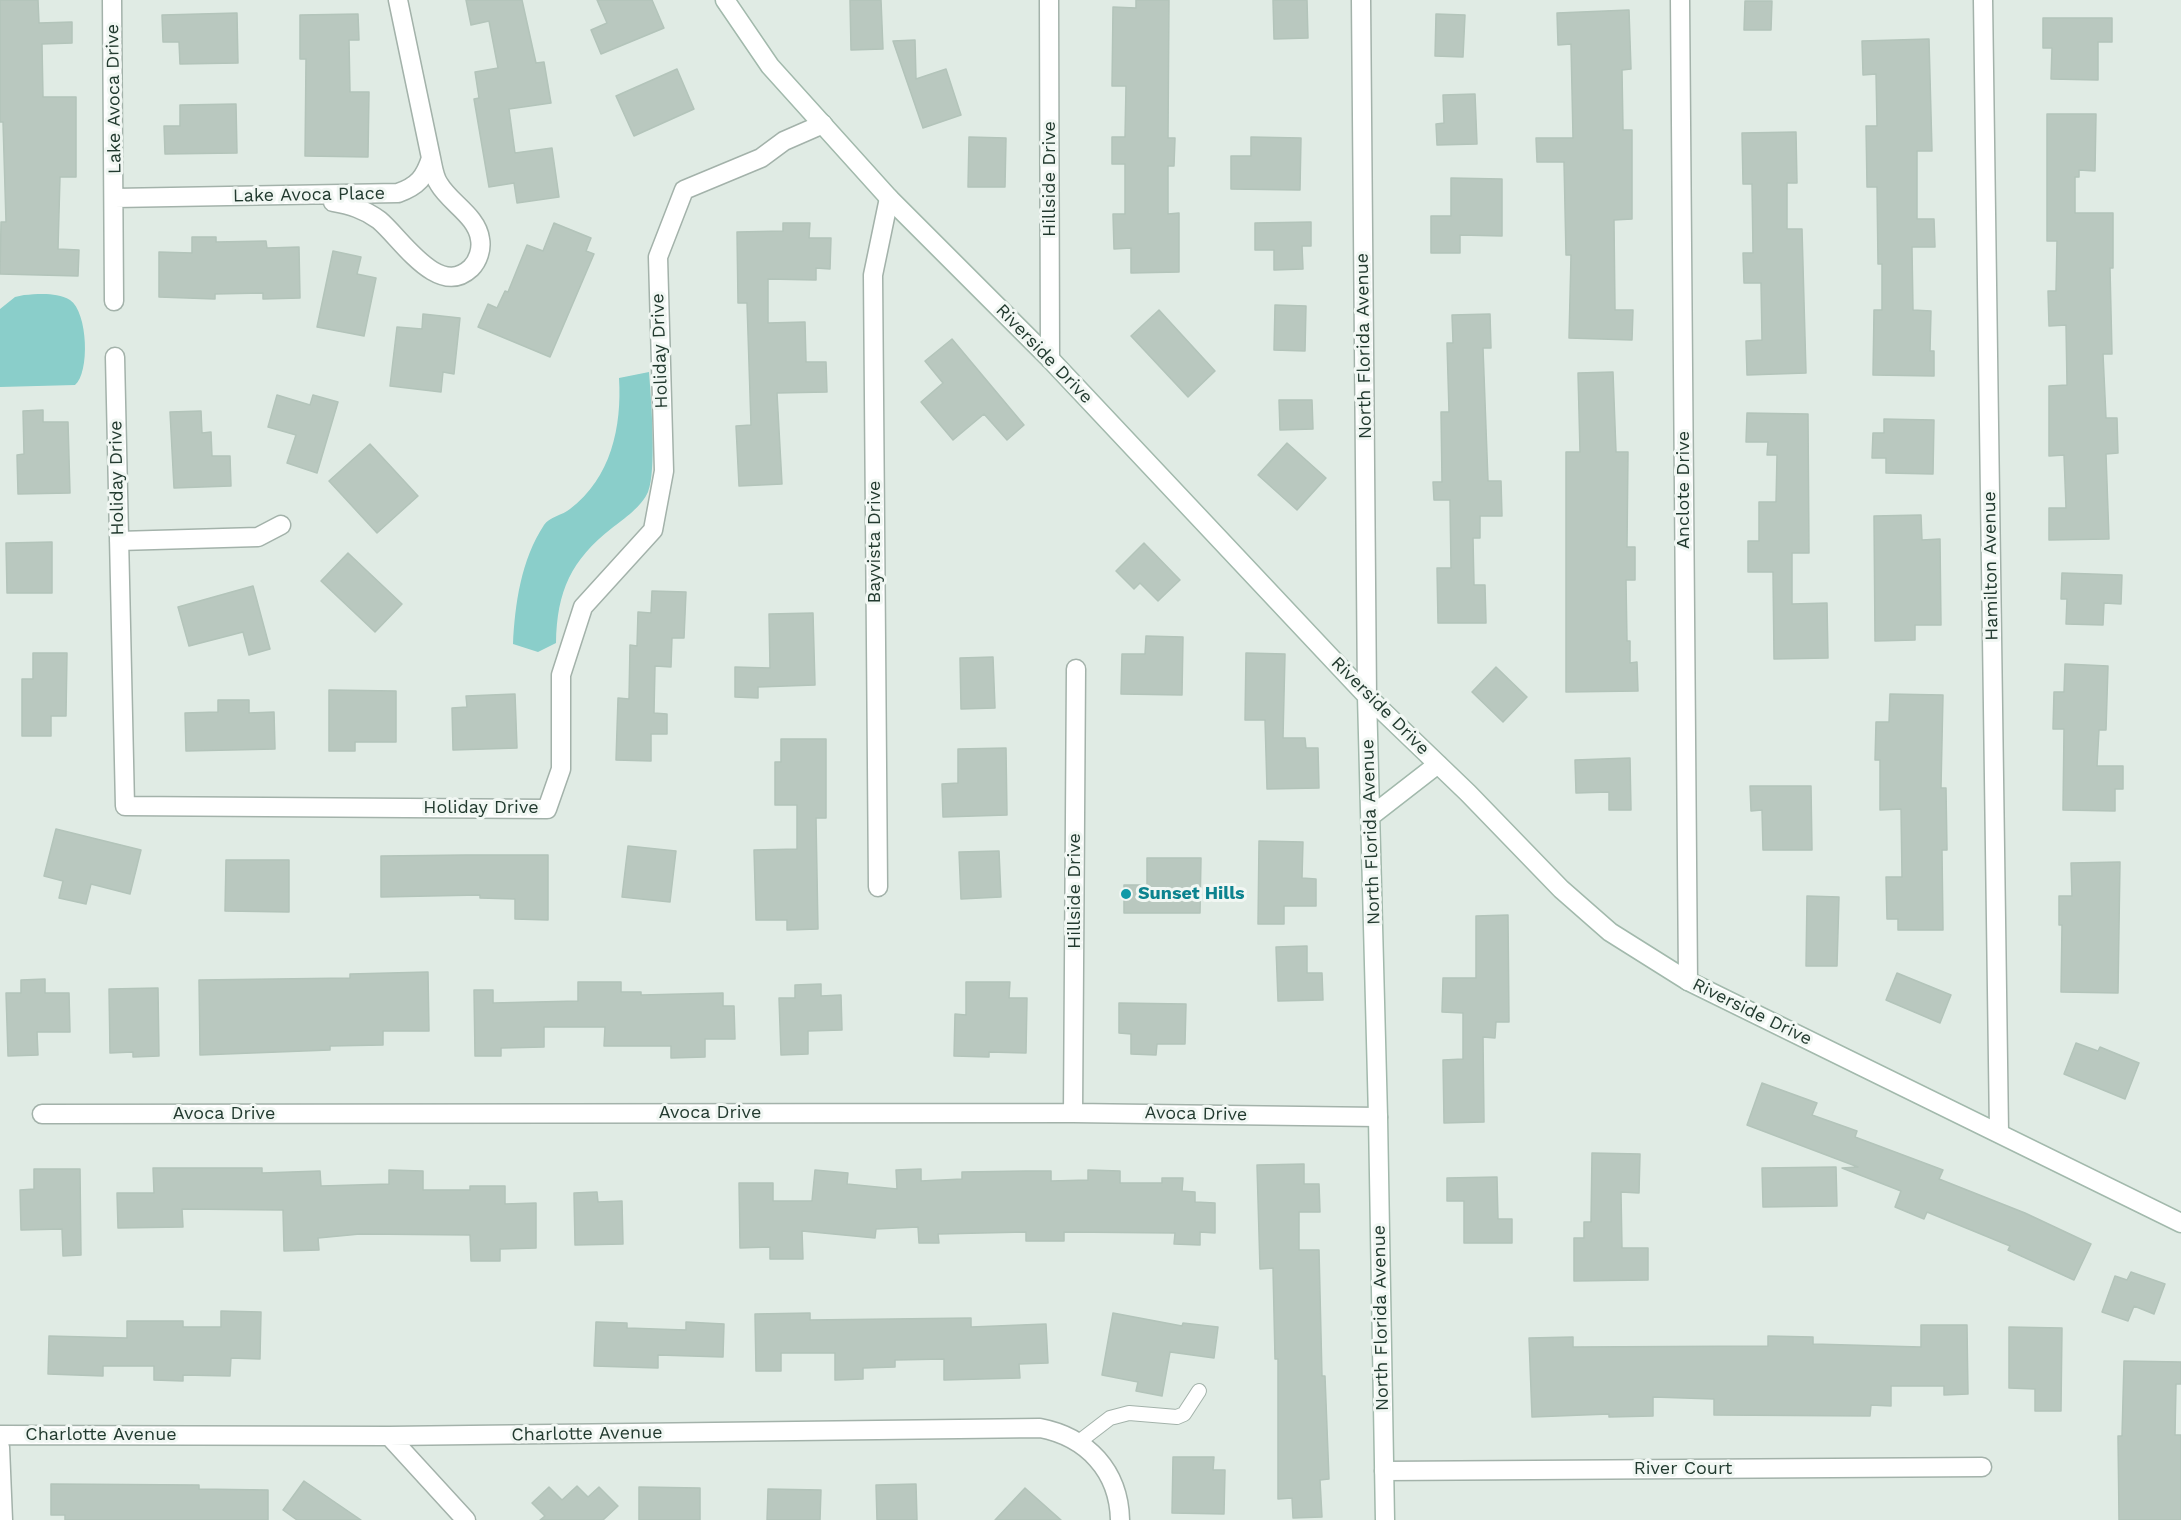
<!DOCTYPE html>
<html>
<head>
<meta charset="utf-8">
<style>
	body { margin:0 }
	canvas { display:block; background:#e0ebe4 }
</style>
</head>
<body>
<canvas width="2181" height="1520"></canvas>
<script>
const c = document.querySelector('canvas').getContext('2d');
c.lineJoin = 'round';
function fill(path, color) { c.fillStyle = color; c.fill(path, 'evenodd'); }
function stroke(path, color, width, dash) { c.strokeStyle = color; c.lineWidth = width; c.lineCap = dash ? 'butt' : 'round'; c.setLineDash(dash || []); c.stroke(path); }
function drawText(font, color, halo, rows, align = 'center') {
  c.font = font + ' "Work Sans",sans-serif'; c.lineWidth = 6; c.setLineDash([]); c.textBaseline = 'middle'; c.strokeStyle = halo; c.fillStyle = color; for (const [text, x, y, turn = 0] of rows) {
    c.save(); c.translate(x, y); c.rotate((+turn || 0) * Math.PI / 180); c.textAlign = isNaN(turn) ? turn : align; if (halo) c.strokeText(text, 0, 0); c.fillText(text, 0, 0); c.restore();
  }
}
fill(new Path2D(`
	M24,295C39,294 56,292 70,300C88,312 90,373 75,385L0,387V309L15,297Z
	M649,372C651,397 657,472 648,492C642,506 624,519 612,528C571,560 557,591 556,643L538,652L513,644C515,604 521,560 544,525C549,517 563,515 570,509C611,478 622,427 619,378Z`), '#8aceca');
const building = new Path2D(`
	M0,0H38L39,23L72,22V43L42,44L43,97H76V177H60L58,249L79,250L78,276L0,274L1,222H6L3,122H0Z
	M466,0H522L536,63L544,62L551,103L509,109L515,153L552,148L559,197L517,203L514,183L489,187L474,99L479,98L475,72L498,68L489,21L471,25Z
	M597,0H652L664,28L601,54L591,30L607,23Z
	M850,0H881L883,49L851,50Z
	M1136,0H1169L1168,138H1175L1174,166H1168V214L1179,213V272L1131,273V248L1114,249L1113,214H1125V164H1112V137H1125L1126,86H1112L1113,7L1136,8Z
	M1273,0H1307L1308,38L1274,39Z
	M1745,1H1772L1771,30H1744Z
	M1629,10L1631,69L1622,70L1623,130H1632V219L1614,220L1615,310H1633L1632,340L1569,338L1571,255H1566L1564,162H1537L1536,138H1573L1571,44L1558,45L1557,13Z
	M237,13L238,63L180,64L179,42H163L162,15Z
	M358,14L359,40H349L350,92H369L368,157L305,156L306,59H300V15Z
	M1436,14L1465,15L1463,57L1435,56Z
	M2043,18H2112V42H2098V80L2051,79L2052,48H2043Z
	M1929,39L1932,151H1917V219H1934L1935,247H1912L1913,310L1931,311L1930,351H1934V376L1873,375L1874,310H1882V264H1878L1877,187H1867L1866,126H1877L1876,74L1863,75L1862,41Z
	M915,40L916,79L946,69L961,115L923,128L893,41Z
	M677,69L694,109L634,136L616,96Z
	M1475,94L1477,144L1437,145L1436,124L1444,123L1443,95Z
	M236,104L237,153L165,154L164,126H180V105Z
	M2047,114H2096L2095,171L2079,170V177H2075V213H2113V268H2110L2112,354H2103L2106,418H2117L2118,453L2106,454L2109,539L2049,540V508H2066L2064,455L2049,456V386L2067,385L2066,325L2049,326L2048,291H2056L2057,241H2047Z
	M1796,132L1797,183H1787V229H1802L1806,373L1747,375L1746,341L1762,340L1761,283H1744L1743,253H1753L1752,184H1743L1742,133Z
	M969,137L1006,138L1005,187H968Z
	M1251,137L1301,138L1300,190L1231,189V156H1251Z
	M1451,178L1502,179V236L1460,235V253H1431V216H1451Z
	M1311,222V246H1302L1303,269L1274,270V250H1255V223Z
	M554,223L591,238L586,251L594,254L550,357L478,327L488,304L497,308L505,291L508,292L527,245L543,251Z
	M783,223H810L809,238H831L830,269L816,268V280L768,279V323L805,322L806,362H826L827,392L777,393L782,484L739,486L736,426L751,425L747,303H738L737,232L783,231Z
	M192,237H216V242L266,241L267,248L299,247L300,298L263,299V293L215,294V299L159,297V252L192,253Z
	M333,251L361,257L357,274L376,278L364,336L317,327Z
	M1275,305L1306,306L1305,351L1274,350Z
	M1159,310L1215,371L1188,397L1131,336Z
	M423,314L460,318L454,374L443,372L441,392L390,386L397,327L422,329Z
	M1490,314L1491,348H1483L1488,481H1501L1502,516H1480V538H1473L1474,585H1485L1486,623H1438L1437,568H1451L1450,500H1434L1433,482H1442L1441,412H1449L1447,343H1453L1452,315Z
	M952,339L1024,425L1007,440L984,414L953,440L921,402L943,383L925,361Z
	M1613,372L1616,452H1628L1627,547H1635V580H1626L1627,641H1630V663L1637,662L1638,691L1566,692V452H1580L1578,373Z
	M277,395L310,405L313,395L338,402L317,473L287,463L296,435L268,427Z
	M1279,400H1312L1313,429L1280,430Z
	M43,410V422H68L70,493L18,494L17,455L24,454L23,411Z
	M201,411L202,433L211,432L212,456H230L231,486L174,488L170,412Z
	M1747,413L1808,414L1809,553H1792V604L1827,603L1828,658L1774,659L1773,572H1748V541H1759V502H1776L1777,455H1767L1768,442H1746Z
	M1884,419L1934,420L1933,474L1886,473V458H1872L1873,433H1884Z
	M1287,443L1326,478L1297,510L1258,475Z
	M370,444L418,496L377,533L329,481Z
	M1921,515L1922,540L1940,539L1941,625H1915V640L1875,641L1874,516Z
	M52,542V593H7L6,543Z
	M1144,543L1180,580L1158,601L1140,583L1134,589L1116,571Z
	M348,553L402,604L375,632L321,581Z
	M2062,573L2122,575L2121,604L2104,603L2103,625L2066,624L2067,599H2061Z
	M253,586L270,649L249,655L243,632L189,646L178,607Z
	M652,591L686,592L684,638H672L671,667L655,666L654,713L667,714V734H651V761L616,760L618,698L629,699L630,645L637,646L638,612L651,613Z
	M813,613L815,685L758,687V698L735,697V667L770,668L769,614Z
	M1146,636L1183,637L1182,695L1121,694L1122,654H1145Z
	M33,653H67L66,716H51V736H22V679H33Z
	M1246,653L1285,654L1283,738H1305L1306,748H1318L1319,788L1267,789L1265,720H1245Z
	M993,657L995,708L961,709L960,658Z
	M2065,664L2108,666L2106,730H2099L2097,766H2123V789H2115V811L2063,810L2064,729H2053L2054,692H2064Z
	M1496,667L1527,697L1503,722L1472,692Z
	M329,690L396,691V742H355V751H329Z
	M515,694L517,748L453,750L452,708L467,707L466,696Z
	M1890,694L1943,695L1941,788H1946L1947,850H1942L1943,930H1898V919H1887L1886,877H1902L1901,809L1880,810V760H1875L1876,722H1889Z
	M218,700H249V713L274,712L275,749L186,751L185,713L218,712Z
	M781,739H826V818H816L818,929L787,930V920H756L754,850L797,849V805H775V762H781Z
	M1006,748L1007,815L943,817L942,784L958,783V749Z
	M1630,758L1631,810H1609V792L1576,793L1575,760Z
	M1750,786H1811L1812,850H1763L1762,810L1751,811Z
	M56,829L141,850L130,894L91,884L86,904L59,898L63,881L44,876Z
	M1259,841L1303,842L1302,878L1316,879V906H1284V924H1258Z
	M628,846L676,851L670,902L622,897Z
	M999,851L1001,897L961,899L959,852Z
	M465,855H548V920L515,919V899L480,898V895L381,897V856Z
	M1147,858H1201L1200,913H1124V885H1147Z
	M226,860H289V912L225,911Z
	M2120,862L2118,993L2061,992L2062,925H2059V896H2072L2071,863Z
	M1807,896L1839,897L1837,966H1806Z
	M1508,915L1509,1022H1496L1495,1038L1483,1037L1484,1122L1444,1123L1443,1060L1463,1059V1013L1442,1012L1443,978H1476V916Z
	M1307,946V973H1322L1323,1000L1278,1001L1276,947Z
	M428,972L429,1031H383V1045L330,1046V1050L200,1055L199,980L350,978V974Z
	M1897,973L1951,995L1940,1023L1886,1000Z
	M45,979V993H69L70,1032H37L38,1055L8,1056L6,993H21V980Z
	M578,982H621V992H641V995L723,993V1006H734L735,1039H705V1057L671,1058V1046H604L605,1027H544V1047L501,1048V1056H475L474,990H493V1003L578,1001Z
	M966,982H1010L1009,998H1027L1026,1053L989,1052V1057L954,1056L955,1014L966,1015Z
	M821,984V996L841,995L842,1030L808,1031V1054L781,1055L779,998H795V985Z
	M158,988L159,1056L133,1057V1052L110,1053L109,989Z
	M1119,1003L1186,1004L1185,1044H1157L1156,1055L1131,1054V1034L1119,1033Z
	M2076,1043L2098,1051L2100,1047L2139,1063L2125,1099L2064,1074Z
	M1762,1083L1817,1103L1812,1115L1857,1131L1855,1137L1943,1170L1939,1179L2025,1213L2091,1244L2074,1280L2008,1250L2010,1246L1927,1212L1924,1219L1895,1207L1901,1191L1842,1168L1858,1167L1747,1125Z
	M1592,1153L1640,1154L1639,1193L1621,1192L1622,1248H1648V1280L1574,1281V1238H1584V1222H1591Z
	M1304,1164V1184H1319L1320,1212H1299V1250H1319L1322,1376H1325L1329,1479L1320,1480L1322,1517L1293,1518L1292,1498L1278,1499V1359H1275L1273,1268L1260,1269L1257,1165Z
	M1836,1167L1837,1206L1763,1207L1762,1168Z
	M153,1168H262V1173L320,1171L321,1186L389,1184V1170L423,1171V1190H470V1186H505V1204L536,1203V1248L500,1249V1261H471L470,1235L360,1234L318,1238L319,1250L284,1251L283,1210L182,1209L183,1227L118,1228L117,1193H154Z
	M34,1169H80L81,1255L63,1256L62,1229L21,1230L20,1190L34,1189Z
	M921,1169V1181L962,1179V1172L1025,1171H1051V1181L1088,1180V1170L1120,1171V1183H1162V1178H1183L1182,1191L1195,1192V1202L1215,1203V1233L1200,1232V1245L1174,1244L1175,1233L1064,1232V1241H1026V1232L938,1234L939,1243H919L918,1227L876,1229L875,1238L802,1231L803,1259H770V1247L740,1248L739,1183H773V1201H812L815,1170L848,1173L847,1184L897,1189L896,1170Z
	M1497,1177L1498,1219H1512V1243H1464V1201H1447V1178Z
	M597,1192L598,1202L622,1201L623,1244L575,1245L574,1193Z
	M2131,1272L2165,1284L2154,1314L2134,1306L2128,1321L2102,1312L2115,1276L2127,1280Z
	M221,1311L261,1312L260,1359L231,1358L230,1376L183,1375V1381L154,1380V1366H103V1376L48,1374L49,1336L127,1338V1321H183V1327H221Z
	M810,1313V1320L971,1318V1327L1046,1324L1048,1363L1019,1364L1020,1378L944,1380V1359L895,1360V1367L863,1368V1379L835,1380V1353H781V1371H756L755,1314Z
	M1113,1313L1182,1326L1183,1323L1218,1327L1214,1358L1170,1352L1162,1396L1136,1391L1138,1382L1102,1375Z
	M596,1322L627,1323V1328L686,1330V1322L724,1324L723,1357L658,1355V1368L594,1366Z
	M1921,1325H1967L1968,1394L1944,1395V1386H1891V1406L1871,1405L1870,1416L1714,1415V1399L1653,1397V1416L1609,1417V1414L1532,1417L1529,1338L1573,1337V1347L1768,1346V1336L1813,1337V1344L1921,1347Z
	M2009,1327L2062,1328L2061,1411H2035V1389L2009,1388Z
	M2124,1361L2181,1362V1384H2176L2175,1435H2181V1520H2119L2118,1436H2122Z
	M1173,1457H1214L1213,1470H1225L1224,1514L1172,1513Z
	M304,1481L361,1520H297L283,1510Z
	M51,1484L199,1485V1489L268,1490V1520H65V1515H51Z
	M916,1484L917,1520H877L876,1485Z
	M577,1486L588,1497L599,1487L618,1506L603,1520H540L545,1516L532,1503L549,1487L562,1500Z
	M639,1487L700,1488V1520H639Z
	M1025,1488L1061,1520H995Z
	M768,1489L821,1490L820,1520H767Z`);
fill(building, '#b9c8bf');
stroke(building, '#b3c4ba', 1.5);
const lane = new Path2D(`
	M1080,1441L1110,1418L1129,1413L1177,1417L1184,1414L1199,1391`);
const street = new Path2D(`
	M112,0L114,301
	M1049,0L1050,359
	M1361,0L1367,696
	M1680,0L1688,981
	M1983,0L1999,1131
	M115,198L398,193C418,186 425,177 431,158L398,0
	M333,202C350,205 364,209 379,220C401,238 438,299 471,268C478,261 482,249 480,239C477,216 450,203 439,184C434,177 433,167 431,158
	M115,357L125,806L547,809L561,769V675L583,607L653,530L664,471L658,257L684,190L761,158L784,141L823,124
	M119,541L258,537L281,525
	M878,887L873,275L889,198
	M1073,1113L1076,669
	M42,1114L1073,1113L1378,1117
	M0,1435L389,1436L1040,1428C1087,1437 1119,1471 1120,1520
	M389,1436L466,1520
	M0,1447L3,1520
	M1384,1471L1982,1467`);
const secondary = new Path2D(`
	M725,0L770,66L889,198L1050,359L1367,696L1468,793L1561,889L1610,932L1688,981L2181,1223
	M1367,696L1378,1117L1385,1520
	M1371,816L1438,764`);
stroke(lane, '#a3b2aa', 16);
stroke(street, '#a3b2aa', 21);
stroke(secondary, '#a2b9ac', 21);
stroke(lane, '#fff', 14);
stroke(street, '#fff', 18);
stroke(secondary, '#fff', 18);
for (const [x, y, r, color] of [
	[1126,894,6,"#0f9aa8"]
]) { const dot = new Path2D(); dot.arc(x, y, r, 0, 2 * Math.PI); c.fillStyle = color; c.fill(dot); stroke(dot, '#f1f7f3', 2); }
drawText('18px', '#223a2f', '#f1f7f3', [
	["Lake Avoca Drive",114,99,-91],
	["Hillside Drive",1050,179,-90],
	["Lake Avoca Place",309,195,-1],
	["North Florida Avenue",1364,346,-91],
	["Holiday Drive",660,351,-92],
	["Riverside Drive",1044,354,46],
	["Holiday Drive",117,478,-91],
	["Anclote Drive",1684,490,-90],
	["Bayvista Drive",875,542,-90],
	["Hamilton Avenue",1991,566,-91],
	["Riverside Drive",1380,706,45],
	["Holiday Drive",481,808],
	["North Florida Avenue",1371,832,-92],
	["Hillside Drive",1075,891,-90],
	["Riverside Drive",1752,1012,26],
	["Avoca Drive",710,1113],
	["Avoca Drive",224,1114],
	["Avoca Drive",1196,1114,1],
	["North Florida Avenue",1381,1318,-91],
	["Charlotte Avenue",587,1434,-1],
	["Charlotte Avenue",101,1435],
	["River Court",1683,1469]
]);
drawText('bold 18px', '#0d838f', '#f1f7f3', [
	["Sunset Hills",1138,894]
], 'left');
</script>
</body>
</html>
